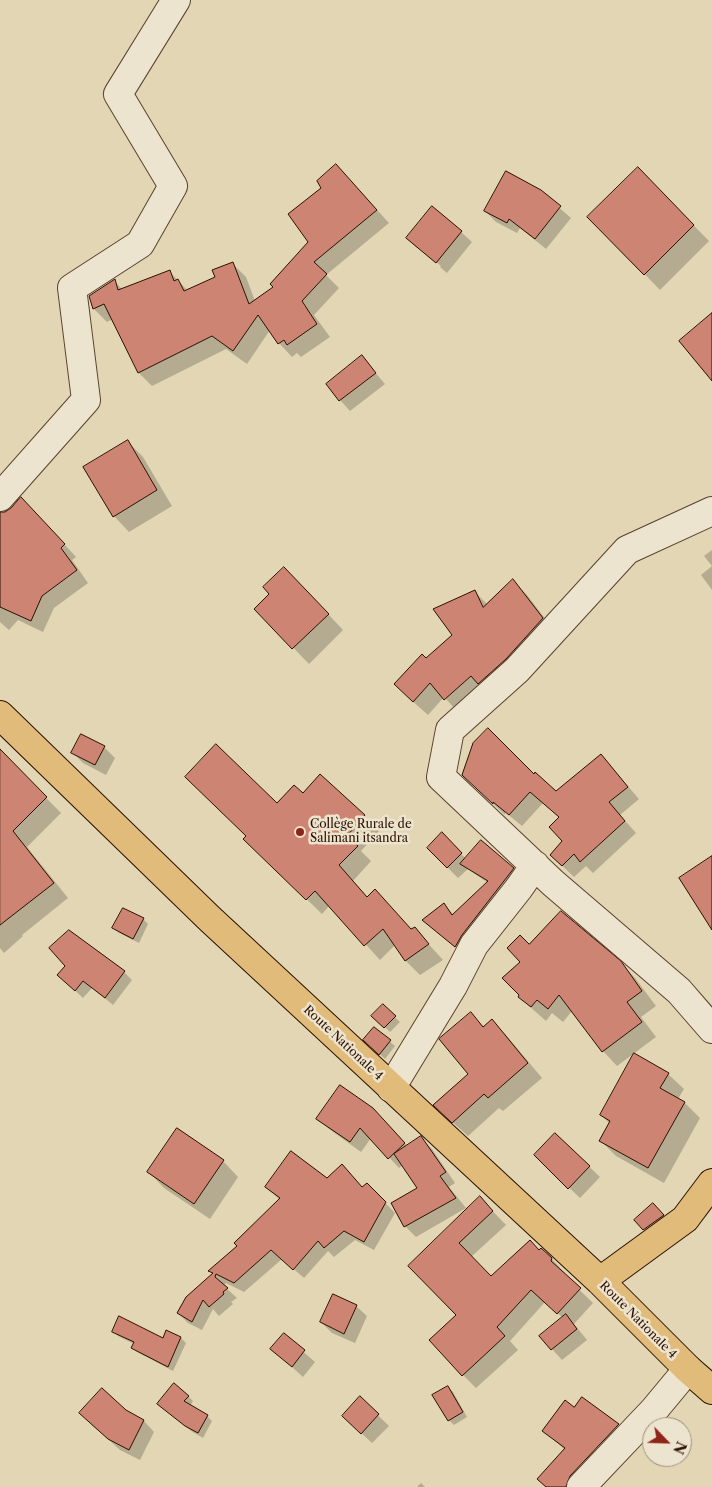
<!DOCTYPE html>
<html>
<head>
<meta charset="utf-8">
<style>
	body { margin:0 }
	#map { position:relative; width:712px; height:1487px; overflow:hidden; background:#e2d6b4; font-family:"Libre Caslon Text",serif }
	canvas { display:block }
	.north { position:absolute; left:642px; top:1417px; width:50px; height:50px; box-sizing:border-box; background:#ece4ce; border:1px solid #9f8f7c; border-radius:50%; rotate:114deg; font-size:14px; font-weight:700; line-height:20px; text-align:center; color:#2c1000 }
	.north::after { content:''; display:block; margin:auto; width:18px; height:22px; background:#8f2418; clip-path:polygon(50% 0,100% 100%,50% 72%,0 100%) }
</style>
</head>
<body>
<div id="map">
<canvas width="712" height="1487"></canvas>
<div class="north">N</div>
</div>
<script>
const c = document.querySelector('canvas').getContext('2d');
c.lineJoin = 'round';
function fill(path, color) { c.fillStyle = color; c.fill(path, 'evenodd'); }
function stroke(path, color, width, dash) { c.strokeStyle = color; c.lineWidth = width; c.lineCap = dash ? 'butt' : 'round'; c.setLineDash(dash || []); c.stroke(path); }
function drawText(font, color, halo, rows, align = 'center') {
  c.font = font + ' "Libre Caslon Text",serif'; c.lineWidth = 5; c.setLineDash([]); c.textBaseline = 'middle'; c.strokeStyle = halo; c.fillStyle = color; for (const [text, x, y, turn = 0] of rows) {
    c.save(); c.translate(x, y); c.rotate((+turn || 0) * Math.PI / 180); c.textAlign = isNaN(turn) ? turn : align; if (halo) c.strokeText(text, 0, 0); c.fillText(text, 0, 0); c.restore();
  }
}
fill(new Path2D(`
	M638,169L709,241L660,290L589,217Z
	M349,179L389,223L326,275L339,288L314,315L330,337L301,357L297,353L292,357L279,343L270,330L247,364L226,349L152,386L139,373L113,319L107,322L94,309L90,296L114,281L123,290L169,271L188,291L216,278L233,264L246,277L255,301L275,287L310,242Z
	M540,191L571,218L546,249L520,228L517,233L496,222L485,211Z
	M461,232L472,242L447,273L440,267L441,266L417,246V248L407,238Z
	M362,357L385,384L350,411L340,400Z
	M127,441L143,457L172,506L129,532L114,516Z
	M33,510L76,557L72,560L88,583L54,608L43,632L18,620L9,630L0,622V513Z
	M712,550V590L701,575L712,566L704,556Z
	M513,581L527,595L556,633L459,713L444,697L428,715L409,698L426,660L454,635L474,591L487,604Z
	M300,584L343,630L309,664L256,609L271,594Z
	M104,747L115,758L106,775L83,763L73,753Z
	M0,751L61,813L27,847L68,898L22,935L23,936L4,953L0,948Z
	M601,755L639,799L620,815L636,833L593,873L586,866L574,877L551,855L564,841L560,818L543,803L522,826L505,812V815L476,787L534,776L556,793Z
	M320,776L379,831L361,851L371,861L353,881L368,898L412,930L414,928L443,960L420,975L406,961L395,945L380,960L330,905L322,914L260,854L277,805L303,795Z
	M442,834L466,859L513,869L522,878L465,955L424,921L444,905L454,915L488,883L468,869L458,878L428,848Z
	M124,909L143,919L148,924L139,943L119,933L114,928Z
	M69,932L124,972L132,980L113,1005L92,988L83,998L67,983Z
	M529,946L620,962L635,978L656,1006L641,1017L656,1037L617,1066L603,1051L572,1011L563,1022L552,1013L546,1021L519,997L522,962Z
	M383,1006L400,1022L390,1032L373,1016Z
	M471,1014L484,1027L491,1021L506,1035L542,1078L503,1111L499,1108L468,1136L449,1119L470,1074Z
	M374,1028L395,1046L385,1059L365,1040Z
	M668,1074L684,1089L678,1099L685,1103L700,1118L664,1183L616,1156L601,1141L610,1124L601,1115Z
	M318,1118L383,1120L408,1147L421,1138L432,1149L455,1183L449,1187L466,1208L416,1237L405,1226L393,1203L419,1189L403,1165L399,1168L371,1138L361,1152L329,1129Z
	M555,1134L600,1177L580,1198L535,1155Z
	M223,1161L238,1177L210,1219L164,1188L149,1172Z
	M342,1166L363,1188L367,1184L395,1213L374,1250L355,1240L334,1257L328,1251L304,1278L282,1259L244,1292L226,1283L224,1286L237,1298L231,1302L233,1304L219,1316L213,1309L202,1330L188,1323L178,1313L213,1274L210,1271L239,1246L280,1200L266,1187L327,1179Z
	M480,1198L506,1225L471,1257L491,1277L539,1251L552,1259L565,1273L564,1275L593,1303L574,1324L587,1340L562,1360L552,1349L563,1318L545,1302L510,1341L518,1350L476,1388L463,1375L458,1315L410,1266Z
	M653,1204L668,1220L649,1234L636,1220Z
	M356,1306L367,1316L355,1343L332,1333L321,1322Z
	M113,1331L163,1339L167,1332L181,1338L186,1343L173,1371L137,1352L132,1347L134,1344L118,1336Z
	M284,1335L315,1362L303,1377L272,1349Z
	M448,1387L453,1392L467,1417L454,1425L449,1420Z
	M188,1396L193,1401L190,1406L207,1416L212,1421L203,1438L191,1431L164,1408Z
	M360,1398L389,1426L372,1443L343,1416Z
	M582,1398L618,1425L633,1439L587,1487H547L565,1450L544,1431L575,1409Z
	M125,1411L144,1421L154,1432L140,1460L120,1450L91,1424Z
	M421,1483L425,1487H417Z`), '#0003');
const building = new Path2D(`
	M336,164L377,210L314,262L327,274L302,301L317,324L287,345L284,340L278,344L258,315L233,351L212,336L138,373L104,304L93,309L89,296L115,279L118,290L170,270L174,281L178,279L184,291L215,277L212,270L233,262L249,304L273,287L270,284L308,242L288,214L321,188L317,181Z
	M638,167L694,225L644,275L587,217Z
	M506,171L541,190L561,206L535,239L509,219L507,223L484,211Z
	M432,206L462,231L436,263L406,238Z
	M712,313V381L679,341Z
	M362,355L376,373L339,401L326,384Z
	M128,440L157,490L113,517L83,467Z
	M21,497L65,544L61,548L77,570L42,596L31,621L0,607V512H5L11,508Z
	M284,567L329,614L292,649L254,609L269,594L263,587Z
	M513,579L543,618L506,659L478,684L471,676L444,700L430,683L413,702L394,684L422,654L426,658L452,635L433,609L475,590L483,607Z
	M488,728L534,774L535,772L556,791L601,754L628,787L609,802L625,821L580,862L574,854L562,866L550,855L562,841L549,827L559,817L530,792L509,815L493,802V804L462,775L473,743Z
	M81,734L105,746L95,765L71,753Z
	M216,744L277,803L294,785L303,793L320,774L365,815L347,836L358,846L339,865L367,897L375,889L411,929L415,927L429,944L405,961L383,929L364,946L315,891L306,900L243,839L246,836L185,777Z
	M0,749L47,797L13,831L54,883L0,925Z
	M442,832L462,853L447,868L427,848Z
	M481,840L514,868L462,935L455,947L422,920L444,903L452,915L488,881L460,864Z
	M712,856V930L679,878Z
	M123,908L144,918L133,939L112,928Z
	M561,911L621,961L642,991L627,1002L642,1022L602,1052L559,995L548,1009L537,1000L531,1007L518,997L519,995L502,978L520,962L507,948L520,935L529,944Z
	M69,930L125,971L105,998L83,981L75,991L57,975L65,966L49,948Z
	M383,1004L396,1016L384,1028L371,1016Z
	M471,1012L483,1027L492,1019L528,1063L488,1098L484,1094L452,1123L433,1105L468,1074L439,1039Z
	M374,1027L391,1040L379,1055L363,1040Z
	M634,1053L669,1073L660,1088L685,1102L648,1168L599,1141L610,1121L600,1115Z
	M340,1085L373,1108L405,1143L388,1159L360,1128L350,1142L316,1119Z
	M177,1128L224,1160L194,1204L147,1172Z
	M555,1133L590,1166L568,1189L534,1155Z
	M421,1136L446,1172L440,1176L456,1198L404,1227L391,1203L417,1188L394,1154Z
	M291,1151L327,1178L342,1164L362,1187L367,1183L386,1202L364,1242L344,1231L324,1248L318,1241L293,1270L271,1250L234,1283L216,1274L215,1277L228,1288L223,1292L224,1294L209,1307L203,1300L192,1322L177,1313L186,1297L213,1273L208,1271L237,1246L234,1243L280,1198L265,1187Z
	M480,1196L493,1211L459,1243L491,1276L530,1240L539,1250L541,1248L552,1258L551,1261L581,1288L557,1314L531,1290L497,1327L505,1336L462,1376L429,1340L456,1315L408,1266Z
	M653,1203L664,1215L643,1230L634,1220Z
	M333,1294L357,1305L344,1334L320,1322Z
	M566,1314L577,1329L551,1350L539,1336Z
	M119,1316L163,1338L166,1330L181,1337L168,1367L131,1348L134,1342L112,1332Z
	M284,1333L305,1350L292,1367L270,1349Z
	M174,1383L189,1396L184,1401L208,1415L198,1433L185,1426L157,1404Z
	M448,1386L463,1412L448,1421L432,1395Z
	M102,1388L126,1410L144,1420L129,1450L108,1439L79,1413Z
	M360,1396L379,1414L361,1434L342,1416Z
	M582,1397L619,1424L570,1476L566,1487H546L537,1479L565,1448L542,1431L565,1400L574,1407Z`);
fill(building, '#cd8472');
stroke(building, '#2c1000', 1);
const minor = new Path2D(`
	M0,497L86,400L72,288L140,244L173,186L118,94L176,0
	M712,511L627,550L517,670L450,730L441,777L553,883L679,991L712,1029
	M391,1088L453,986L474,945L519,888L535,865
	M581,1487L654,1410L688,1369`);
const major = new Path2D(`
	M0,715L210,919L600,1281L688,1369L712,1390
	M600,1281L685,1219L712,1183`);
stroke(minor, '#5a422d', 30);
stroke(major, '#2c1000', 30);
stroke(minor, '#ece4ce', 28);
stroke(major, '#e1bb7a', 28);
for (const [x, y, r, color] of [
	[300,832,5,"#8f2418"]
]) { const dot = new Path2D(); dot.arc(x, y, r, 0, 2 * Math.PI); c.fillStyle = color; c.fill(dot); stroke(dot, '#ece4ce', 2); }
drawText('12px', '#2c1000', '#ece4ce', [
	["Collège Rurale de",310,825],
	["Salimani itsandra",310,839]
], 'left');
drawText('12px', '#2c1000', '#ece4ce', [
	["Route Nationale 4",343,1043,43],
	["Route Nationale 4",638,1320,45]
]);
</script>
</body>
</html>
